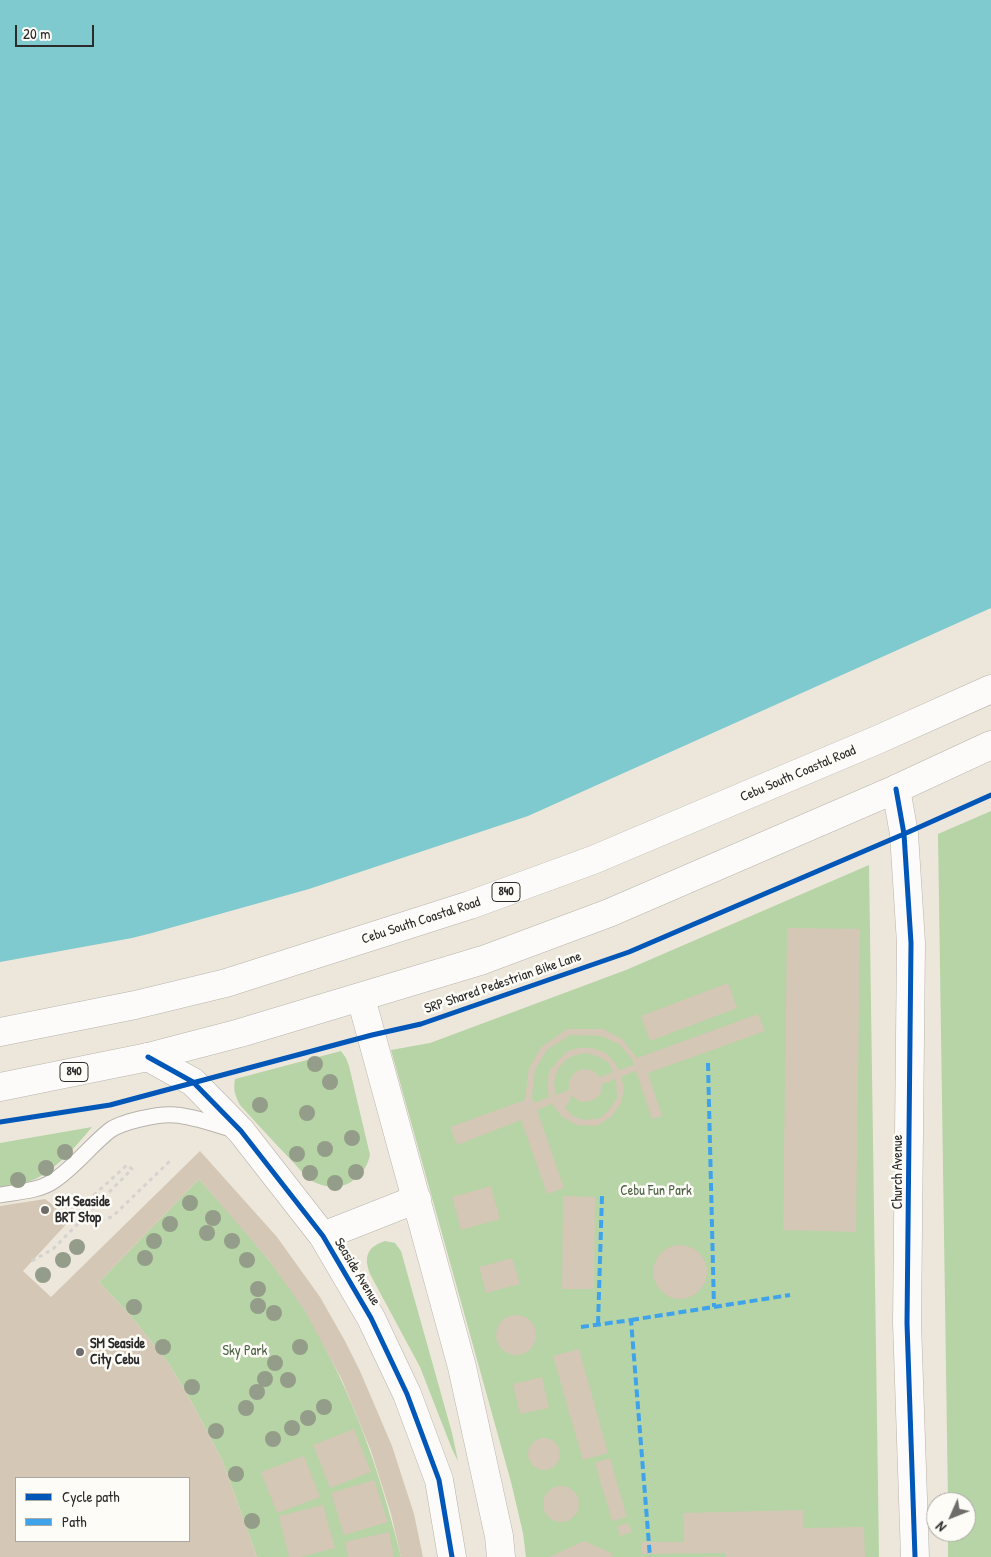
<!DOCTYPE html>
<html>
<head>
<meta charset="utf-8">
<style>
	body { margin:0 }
	#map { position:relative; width:991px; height:1557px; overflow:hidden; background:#ede7db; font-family:"Patrick Hand",sans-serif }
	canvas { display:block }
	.legend { position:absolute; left:15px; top:1477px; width:175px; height:65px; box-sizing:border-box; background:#fdfcf7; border:1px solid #a9a8a5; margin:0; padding:6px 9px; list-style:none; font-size:15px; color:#2b2b2b }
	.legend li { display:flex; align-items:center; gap:10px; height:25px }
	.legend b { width:25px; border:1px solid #a9a8a5 }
	.north { position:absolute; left:926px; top:1492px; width:50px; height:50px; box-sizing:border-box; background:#fdfcf7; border:1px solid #a9a8a5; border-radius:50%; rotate:226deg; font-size:14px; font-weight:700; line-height:20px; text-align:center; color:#2b2b2b }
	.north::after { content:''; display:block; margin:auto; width:18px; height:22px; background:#6f6d69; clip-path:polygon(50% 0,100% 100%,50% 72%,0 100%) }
	.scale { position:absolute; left:15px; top:25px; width:79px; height:22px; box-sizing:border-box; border:2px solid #2b2b2b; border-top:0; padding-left:6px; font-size:15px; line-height:18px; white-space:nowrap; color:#2b2b2b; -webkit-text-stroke:4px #fdfcf7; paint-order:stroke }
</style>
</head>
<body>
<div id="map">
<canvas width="991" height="1557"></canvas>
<ul class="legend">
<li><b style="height:6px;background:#0057b8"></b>Cycle path</li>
<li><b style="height:6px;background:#3ea3eb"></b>Path</li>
</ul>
<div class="north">N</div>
<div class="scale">20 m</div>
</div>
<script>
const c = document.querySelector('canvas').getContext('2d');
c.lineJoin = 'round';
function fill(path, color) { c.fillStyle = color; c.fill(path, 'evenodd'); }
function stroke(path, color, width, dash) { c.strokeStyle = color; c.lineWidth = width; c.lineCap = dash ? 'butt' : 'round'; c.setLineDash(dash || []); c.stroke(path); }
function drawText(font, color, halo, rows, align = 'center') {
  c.font = font + ' "Patrick Hand",sans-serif'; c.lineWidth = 5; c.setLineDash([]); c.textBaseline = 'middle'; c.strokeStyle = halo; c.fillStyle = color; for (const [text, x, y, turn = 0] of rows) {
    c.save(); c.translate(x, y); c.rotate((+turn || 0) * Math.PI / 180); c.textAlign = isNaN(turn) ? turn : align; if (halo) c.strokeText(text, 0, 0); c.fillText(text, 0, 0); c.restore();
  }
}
fill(new Path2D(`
	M991,811V1557H948V1532H966V1502H948L938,834Z
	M869,865L879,1557H526L523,1533L511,1482L391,1050L430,1043L626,970Z
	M341,1051L346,1058L349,1066L370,1155C367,1168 361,1175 351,1182C339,1189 326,1188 314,1182C306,1178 299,1168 292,1161C274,1142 257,1124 240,1105C235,1095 233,1090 235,1079Z
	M92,1127C77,1145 61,1164 41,1176C29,1183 14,1185 0,1189V1143Z
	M199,1179C236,1221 274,1262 304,1309C312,1321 318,1334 324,1346C360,1413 383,1484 401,1557H257L222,1460L191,1401L169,1364L130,1315L99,1282Z
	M385,1241L395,1243L401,1251L452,1433L458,1461L452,1449L420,1367L370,1274C364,1258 366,1247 385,1241Z`), '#b6d4a5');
fill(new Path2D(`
	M0,0H991V608L528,816L309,889L152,933L132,938L0,962Z`), '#7fcace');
fill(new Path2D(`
	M787,928L860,929L856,1232L783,1230Z
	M728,983L737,1008L650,1041L641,1016Z
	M758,1014L765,1031L648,1073L662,1116L652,1119L636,1071L621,1077L624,1088L621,1103L612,1116L597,1126L576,1125L561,1116L552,1104L537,1110L564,1188L547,1194L521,1120L457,1145L450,1127L525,1100L529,1068L541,1047L567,1029H603L622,1039L637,1058ZM570,1035L601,1036L619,1044L632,1059L634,1065L619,1070L615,1063L606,1053L592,1048H578L567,1051L549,1071L547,1084L549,1097L534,1103L532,1097L535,1070L547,1050ZM584,1053L597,1056L609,1063L613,1072L600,1077L595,1072L587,1069L579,1070L573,1074L569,1082V1090L556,1095L554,1082L558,1069L568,1058ZM616,1079L617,1098L608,1111L600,1118L585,1120L573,1116L565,1108L572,1096L579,1101L587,1102L595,1099L601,1093L602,1084Z
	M200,1151L277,1237L320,1297L345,1341L360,1371L392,1446L414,1514L423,1557H401L391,1514L371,1451L342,1380L305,1311L268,1259L199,1179L99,1282L130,1315L169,1364L191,1401L222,1460L257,1557H0V1206L45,1199L71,1219L23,1271L51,1297ZM16,1478H189V1541H16Z
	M491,1186L500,1219L461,1230L452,1197Z
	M563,1196L595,1197L594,1289H562Z
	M653 1272a27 27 0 1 1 54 0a27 27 0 1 1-54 0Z
	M512,1258L520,1284L486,1293L479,1267Z
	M496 1335a20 20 0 1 1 40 0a20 20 0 1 1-40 0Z
	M579,1349L608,1453L583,1460L553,1356Z
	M542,1377L549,1408L520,1414L513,1384Z
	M354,1429L371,1472L330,1488L313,1445Z
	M528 1454a16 16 0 1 1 32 0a16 16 0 1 1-32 0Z
	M304,1456L320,1497L277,1513L261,1472Z
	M610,1458L627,1517L612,1521L595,1463Z
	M374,1480L388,1522L344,1535L331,1493Z
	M543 1504a18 18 0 1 1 36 0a18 18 0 1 1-36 0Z
	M323,1505L335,1548L300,1557H289L279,1516Z
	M803,1510V1528L864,1527L865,1557H726V1553L642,1554V1542H684L683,1513Z
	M628,1523L632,1532L620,1536L617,1526Z
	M389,1532L394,1557H348L345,1542Z
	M584,1541L611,1553L613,1557H549Z`), '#d4c7b5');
const service = new Path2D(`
	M0,1195C16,1192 38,1191 52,1182C74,1168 89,1147 109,1131C120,1122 160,1113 175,1115C193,1116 217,1125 235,1130`);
const minor = new Path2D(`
	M896,789L904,834L911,943L907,1323L915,1557
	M361,998L462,1367L499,1536L501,1557
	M148,1057L193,1082L241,1131L323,1236L371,1318L407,1394L439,1480L452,1557
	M323,1236L417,1199`);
const trunk = new Path2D(`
	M0,1032L135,1005L226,983L470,905L593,860L877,740L991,689
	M0,1087L148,1057L240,1033L483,960L609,913L896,789L991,745`);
stroke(service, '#b7b3ac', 17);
stroke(minor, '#b7b3ac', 29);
stroke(trunk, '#b7b3ac', 29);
stroke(new Path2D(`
	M86,1215L97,1221L112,1217L171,1160
	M32,1261L53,1249L132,1169L127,1165L83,1205L76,1203L66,1196`), '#d5d3d0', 3, [4, 4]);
stroke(service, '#fcfbfa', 15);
stroke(minor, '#fcfbfa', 28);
stroke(trunk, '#fcfbfa', 28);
stroke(new Path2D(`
	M708,1063L714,1307
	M631,1320L790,1295
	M598,1324L602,1196
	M581,1327L631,1320L650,1557`), '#3ea3eb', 4, [8, 4]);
stroke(new Path2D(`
	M896,789L904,834L911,943L907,1323L915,1557
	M148,1057L193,1082L241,1131L323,1236L371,1318L407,1394L439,1480L452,1557
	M0,1122L110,1105L372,1035L421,1024L629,952L904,834L991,795`), '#0057b8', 5);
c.fillStyle = '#949d89';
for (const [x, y] of [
	[315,1064],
	[330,1082],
	[260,1105],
	[307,1113],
	[352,1138],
	[325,1149],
	[65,1152],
	[297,1154],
	[46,1168],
	[356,1172],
	[310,1173],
	[18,1180],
	[335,1183],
	[190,1203],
	[213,1218],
	[170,1224],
	[207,1233],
	[154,1241],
	[232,1241],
	[77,1247],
	[145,1258],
	[63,1260],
	[247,1260],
	[43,1275],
	[258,1289],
	[258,1306],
	[134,1307],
	[274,1313],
	[163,1347],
	[300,1347],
	[275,1363],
	[265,1379],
	[288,1380],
	[192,1387],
	[257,1392],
	[324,1407],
	[246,1408],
	[308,1418],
	[292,1428],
	[216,1431],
	[273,1439],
	[236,1474],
	[252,1521]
]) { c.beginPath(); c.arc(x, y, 8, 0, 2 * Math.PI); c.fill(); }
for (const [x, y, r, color] of [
	[45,1210,5,"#6f6d69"],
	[80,1352,5,"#6f6d69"]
]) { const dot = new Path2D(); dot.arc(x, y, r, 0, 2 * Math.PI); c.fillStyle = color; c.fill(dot); stroke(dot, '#fdfcf7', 2); }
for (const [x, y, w] of [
	[506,892,28],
	[74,1072,28]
]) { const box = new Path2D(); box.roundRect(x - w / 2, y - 9.5, w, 19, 4); c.fillStyle = '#fdfcf7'; c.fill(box); stroke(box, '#2b2b2b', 1); }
drawText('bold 12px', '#2b2b2b', null, [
	["840",506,892],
	["840",74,1072]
]);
drawText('14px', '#2b2b2b', '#fdfcf7', [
	["Cebu South Coastal Road",798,774,-23],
	["Cebu South Coastal Road",421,921,-18],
	["SRP Shared Pedestrian Bike Lane",503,983,-19],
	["Church Avenue",898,1172,-90],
	["Seaside Avenue",357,1272,59]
]);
drawText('14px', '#4c6146', '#fdfcf7', [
	["Cebu Fun Park",656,1191],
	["Sky Park",245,1351]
]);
drawText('bold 14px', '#2b2b2b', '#fdfcf7', [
	["SM Seaside",55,1202],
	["BRT Stop",55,1218],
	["SM Seaside",90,1344],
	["City Cebu",90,1360]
], 'left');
</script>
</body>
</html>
